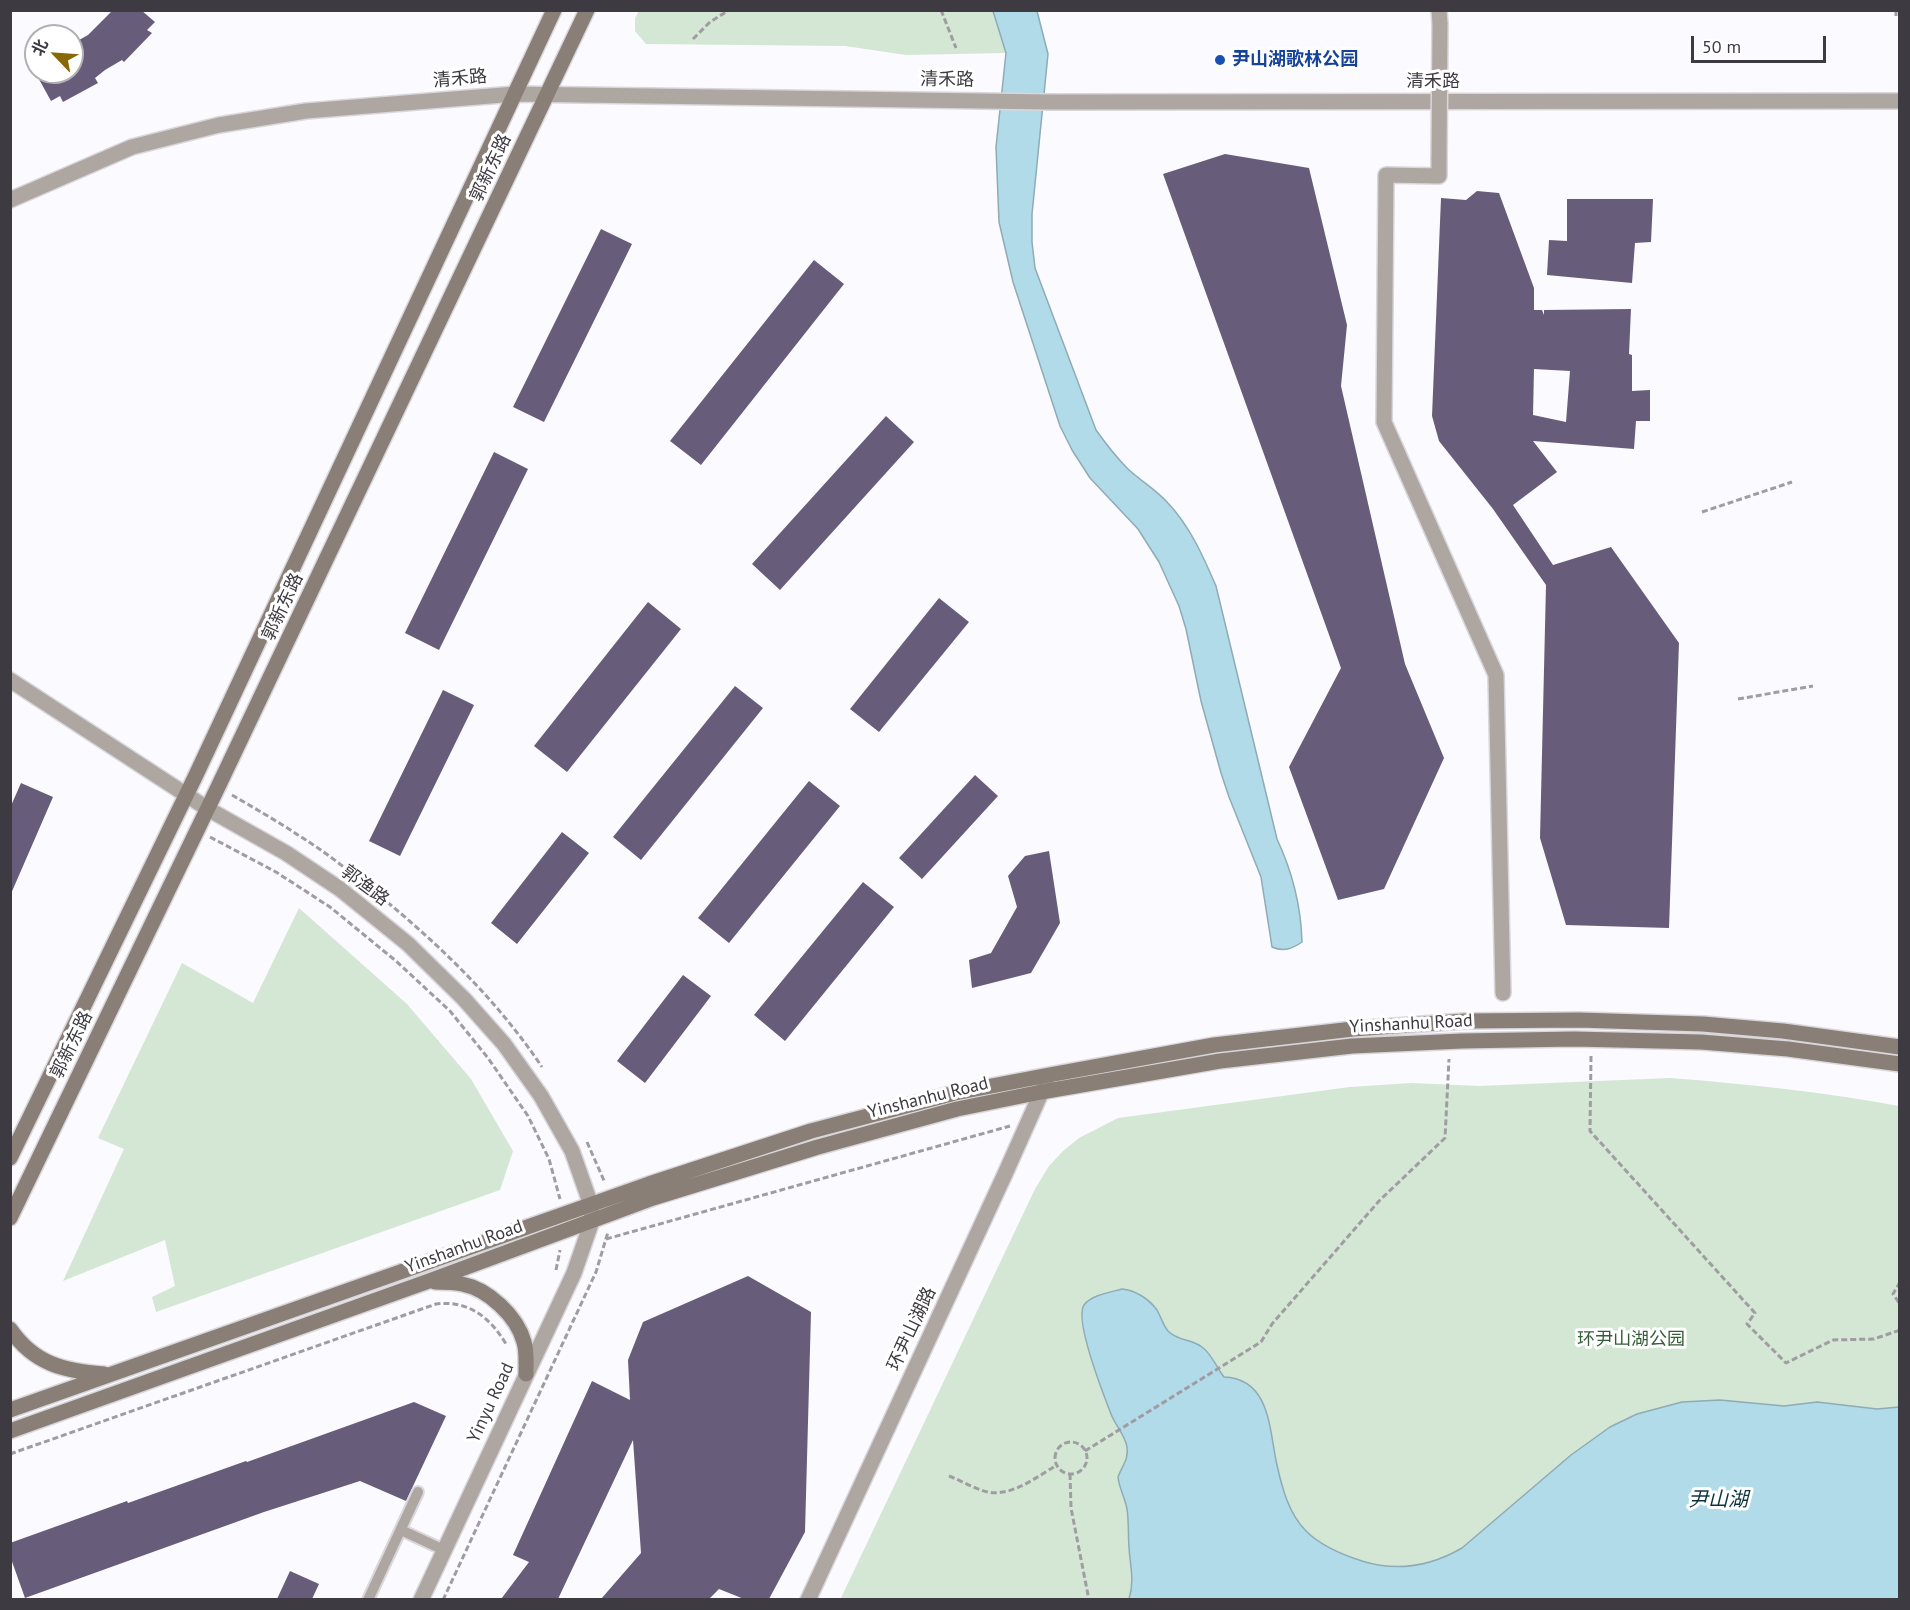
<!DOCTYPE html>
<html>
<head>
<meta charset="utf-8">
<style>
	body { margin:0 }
	#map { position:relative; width:1910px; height:1610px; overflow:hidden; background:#fbfafe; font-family:"PT Sans","Noto Sans SC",sans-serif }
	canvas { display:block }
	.frame { position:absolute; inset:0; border:12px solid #3d3a41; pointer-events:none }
	.north { position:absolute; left:24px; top:24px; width:60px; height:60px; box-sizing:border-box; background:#fff; border:2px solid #b1b0b3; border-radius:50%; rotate:295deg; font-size:16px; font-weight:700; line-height:24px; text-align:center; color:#3d3a41 }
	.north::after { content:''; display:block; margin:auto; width:21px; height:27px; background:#876804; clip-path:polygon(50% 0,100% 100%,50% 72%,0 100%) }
	.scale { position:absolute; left:1691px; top:36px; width:135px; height:27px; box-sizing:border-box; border:3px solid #3d3a41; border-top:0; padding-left:8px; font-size:18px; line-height:21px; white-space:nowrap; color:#3d3a41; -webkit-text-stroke:4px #fff; paint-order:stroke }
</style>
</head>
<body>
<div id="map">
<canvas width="1910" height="1610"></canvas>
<div class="frame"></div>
<div class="north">北</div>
<div class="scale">50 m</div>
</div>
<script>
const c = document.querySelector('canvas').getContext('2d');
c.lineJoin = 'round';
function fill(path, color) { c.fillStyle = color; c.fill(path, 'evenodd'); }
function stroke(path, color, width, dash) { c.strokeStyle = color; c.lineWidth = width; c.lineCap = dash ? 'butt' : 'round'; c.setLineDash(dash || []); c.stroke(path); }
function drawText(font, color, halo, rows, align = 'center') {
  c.font = font + ' "PT Sans","Noto Sans SC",sans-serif'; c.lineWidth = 6; c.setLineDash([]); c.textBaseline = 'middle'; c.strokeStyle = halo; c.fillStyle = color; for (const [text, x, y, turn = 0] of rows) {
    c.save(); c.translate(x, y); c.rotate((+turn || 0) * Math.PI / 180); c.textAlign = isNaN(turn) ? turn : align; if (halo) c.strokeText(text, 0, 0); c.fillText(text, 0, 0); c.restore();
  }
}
fill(new Path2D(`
	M639,11H993L1006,53L906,55L845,46L646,44L635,31V18Z
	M299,908L407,1004L471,1079L513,1151L500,1190L156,1312L152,1297L175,1286L165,1240L63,1281L124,1149L98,1138L182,963L253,1003Z
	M1670,1078C1747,1084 1823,1092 1899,1106V1599L840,1600L1035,1189L1049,1166L1063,1151L1079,1138L1118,1118L1350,1087L1411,1083L1479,1086Z`), '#d3e7d4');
const water = new Path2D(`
	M993,11H1037L1048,54L1032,214V242L1035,268L1096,430C1106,444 1116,457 1128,469C1141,481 1156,490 1167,502C1190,526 1203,556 1216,586L1277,839C1292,871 1301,907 1302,942C1292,949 1283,952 1272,947L1261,877L1229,797L1221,773L1201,701L1186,629L1179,606L1159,562L1138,529L1090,478L1072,450L1060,426L1013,282L999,222L996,147L1006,53Z
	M1122,1289C1135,1290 1149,1299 1157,1310C1161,1317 1163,1325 1168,1331C1177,1341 1192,1339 1202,1347C1211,1353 1217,1368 1224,1377C1271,1379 1269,1430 1277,1465C1282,1488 1289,1514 1306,1531C1320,1545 1343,1555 1362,1561C1397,1572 1431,1566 1462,1548L1571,1455L1610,1427L1637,1414L1682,1402L1720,1400L1784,1406L1817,1402L1877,1409L1899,1407V1599H1129C1135,1579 1130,1567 1129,1547C1128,1535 1129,1522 1127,1509C1125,1498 1119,1488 1118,1477C1122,1466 1129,1459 1127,1447C1125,1435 1115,1425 1111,1414C1104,1396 1074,1320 1084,1305C1091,1295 1111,1292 1122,1289Z`);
fill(water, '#b1dbe8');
stroke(water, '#8eabb6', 1.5);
fill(new Path2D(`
	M113,10H141L155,22L147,30L152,33L124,62L122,60L105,70L95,78L98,83L63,102L60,96L51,101L35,72H72V44L88,35Z
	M1225,154L1309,168L1347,325L1341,386L1405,664L1444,758L1384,889L1338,900L1289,767L1341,668L1163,174Z
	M1477,191L1499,193L1534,288V310H1542L1544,315V310L1631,309L1629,354L1632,355V391L1650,390V421H1636L1634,449L1533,441L1557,472L1513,505L1553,565L1611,547L1679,643L1669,928L1566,925L1540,838L1546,585L1493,509L1439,441L1432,416L1441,198L1466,200ZM1534,369L1570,371L1566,422L1533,415Z
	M1567,199H1653L1651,242L1635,243L1632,283L1547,275L1549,240L1567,241Z
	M601,229L632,244L544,422L513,407Z
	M814,260L844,284L701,465L670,441Z
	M886,416L914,442L780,590L752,564Z
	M494,452L528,469L439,650L405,633Z
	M939,598L969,622L879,732L850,709Z
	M648,602L681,629L567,772L534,746Z
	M735,686L763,708L641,860L613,837Z
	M443,690L474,705L400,856L369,841Z
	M975,775L998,796L922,879L899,858Z
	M809,781L840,806L729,943L698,918Z
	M21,783L53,797L10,896V808Z
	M562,832L589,853L517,944L491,923Z
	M1049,851L1060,923L1031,973L972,988L969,960L991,953L1017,907L1008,876L1025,856Z
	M863,882L894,907L785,1041L754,1015Z
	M683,975L711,996L645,1083L617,1061Z
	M748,1276L811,1312L805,1532L769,1599H744L719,1589L709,1599H601L641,1553L633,1440L558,1599H501L529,1562L513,1555L592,1381L630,1400L628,1360L643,1322Z
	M414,1402L446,1416L406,1501L360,1481L264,1512L25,1598L10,1556V1543L127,1501L128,1503L246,1461L247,1462Z
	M290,1571L319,1584L312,1599H277Z`), '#675d7a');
const service = new Path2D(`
	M401,1530L444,1550
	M368,1600L418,1492`);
const pedestrian = new Path2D(`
	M1439,10L1440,24
	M1439,158V176L1386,175L1384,422L1496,675L1503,993`);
const tertiary = new Path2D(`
	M10,200L132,147L219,125L306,111L515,94L1048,102L1900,101
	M10,680L208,809L286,853L340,889L408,944L464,999L504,1044L541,1096L572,1151L591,1205L592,1221L574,1273L421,1600
	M808,1600L1005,1174L1046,1082`);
const secondary = new Path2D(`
	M10,1158L196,775L554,10
	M10,1218L218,787L587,10
	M435,1282C444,1282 454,1282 462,1284C488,1289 517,1316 524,1342C527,1352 526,1364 526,1374
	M10,1329C34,1364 64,1371 104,1374
	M10,1410L649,1184L811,1131L955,1093L1049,1075L1214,1045L1353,1029L1465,1021L1579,1020L1703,1024L1783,1031L1900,1047
	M10,1431L429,1281L653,1198L818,1147L957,1109L1041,1092L1220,1061L1352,1046L1462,1041L1574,1039L1701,1042L1788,1049L1900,1064`);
stroke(service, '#d9d7dc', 14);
stroke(pedestrian, '#d9d7dc', 18);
stroke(tertiary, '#d9d7dc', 18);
stroke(secondary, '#d9d7dc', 18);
stroke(new Path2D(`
	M941,10L956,48
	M1896,10V17
	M693,39L710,22L729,10
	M1702,512L1792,482
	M1738,699L1813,686
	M232,795C254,808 277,821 298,835C329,854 358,878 386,901C445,950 499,1003 542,1067
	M210,837L276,872L330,907L396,961L450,1011L488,1058L528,1116L549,1159L560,1199
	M1591,1056L1590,1131L1755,1313L1747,1324L1786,1363L1833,1340L1874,1339L1900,1330
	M587,1142L605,1183
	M606,1239L1010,1126
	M556,1270L560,1250
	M1900,1282L1893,1294L1900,1304
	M1055 1458a16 16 0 1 1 32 0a16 16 0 1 1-32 0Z
	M1085,1451L1261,1342L1272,1324L1379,1201L1445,1138L1449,1059
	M10,1454L436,1304C468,1300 490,1317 506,1344
	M1070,1474L1071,1508L1089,1600
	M949,1476C962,1481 975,1489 988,1492C1012,1497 1038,1476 1057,1465
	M443,1600L596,1272L608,1232`), '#9f9da2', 3, [6, 3]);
stroke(service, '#aea7a1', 10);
stroke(pedestrian, '#aea7a1', 15);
stroke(tertiary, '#aea7a1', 15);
stroke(secondary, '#897f77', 15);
const pedestrianBridge = new Path2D(`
	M1439,158L1440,24`);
stroke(pedestrianBridge, '#d9d7dc', 18, []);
stroke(pedestrianBridge, '#aea7a1', 15);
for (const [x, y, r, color] of [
	[1220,60,6,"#1a4fb4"]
]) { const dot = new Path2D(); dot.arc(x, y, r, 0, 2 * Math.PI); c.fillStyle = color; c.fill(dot); stroke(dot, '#fff', 2); }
drawText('bold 18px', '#164399', '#fff', [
	["尹山湖歌林公园",1232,60]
], 'left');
drawText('18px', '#3d3a41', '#fff', [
	["清禾路",460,79,-5],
	["清禾路",947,80,1],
	["清禾路",1433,82],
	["郭新东路",491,168,-65],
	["郭新东路",283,607,-65],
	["郭渔路",365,886,37],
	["Yinshanhu Road",1411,1024,-3],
	["郭新东路",72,1045,-64],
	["Yinshanhu Road",928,1098,-14],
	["Yinshanhu Road",464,1247,-20],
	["环尹山湖路",912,1329,-65],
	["Yinyu Road",491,1403,-65]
]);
drawText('18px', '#345d38', '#fff', [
	["环尹山湖公园",1631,1340]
]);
drawText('italic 20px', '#0c333e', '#fff', [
	["尹山湖",1718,1500]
]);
</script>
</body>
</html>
